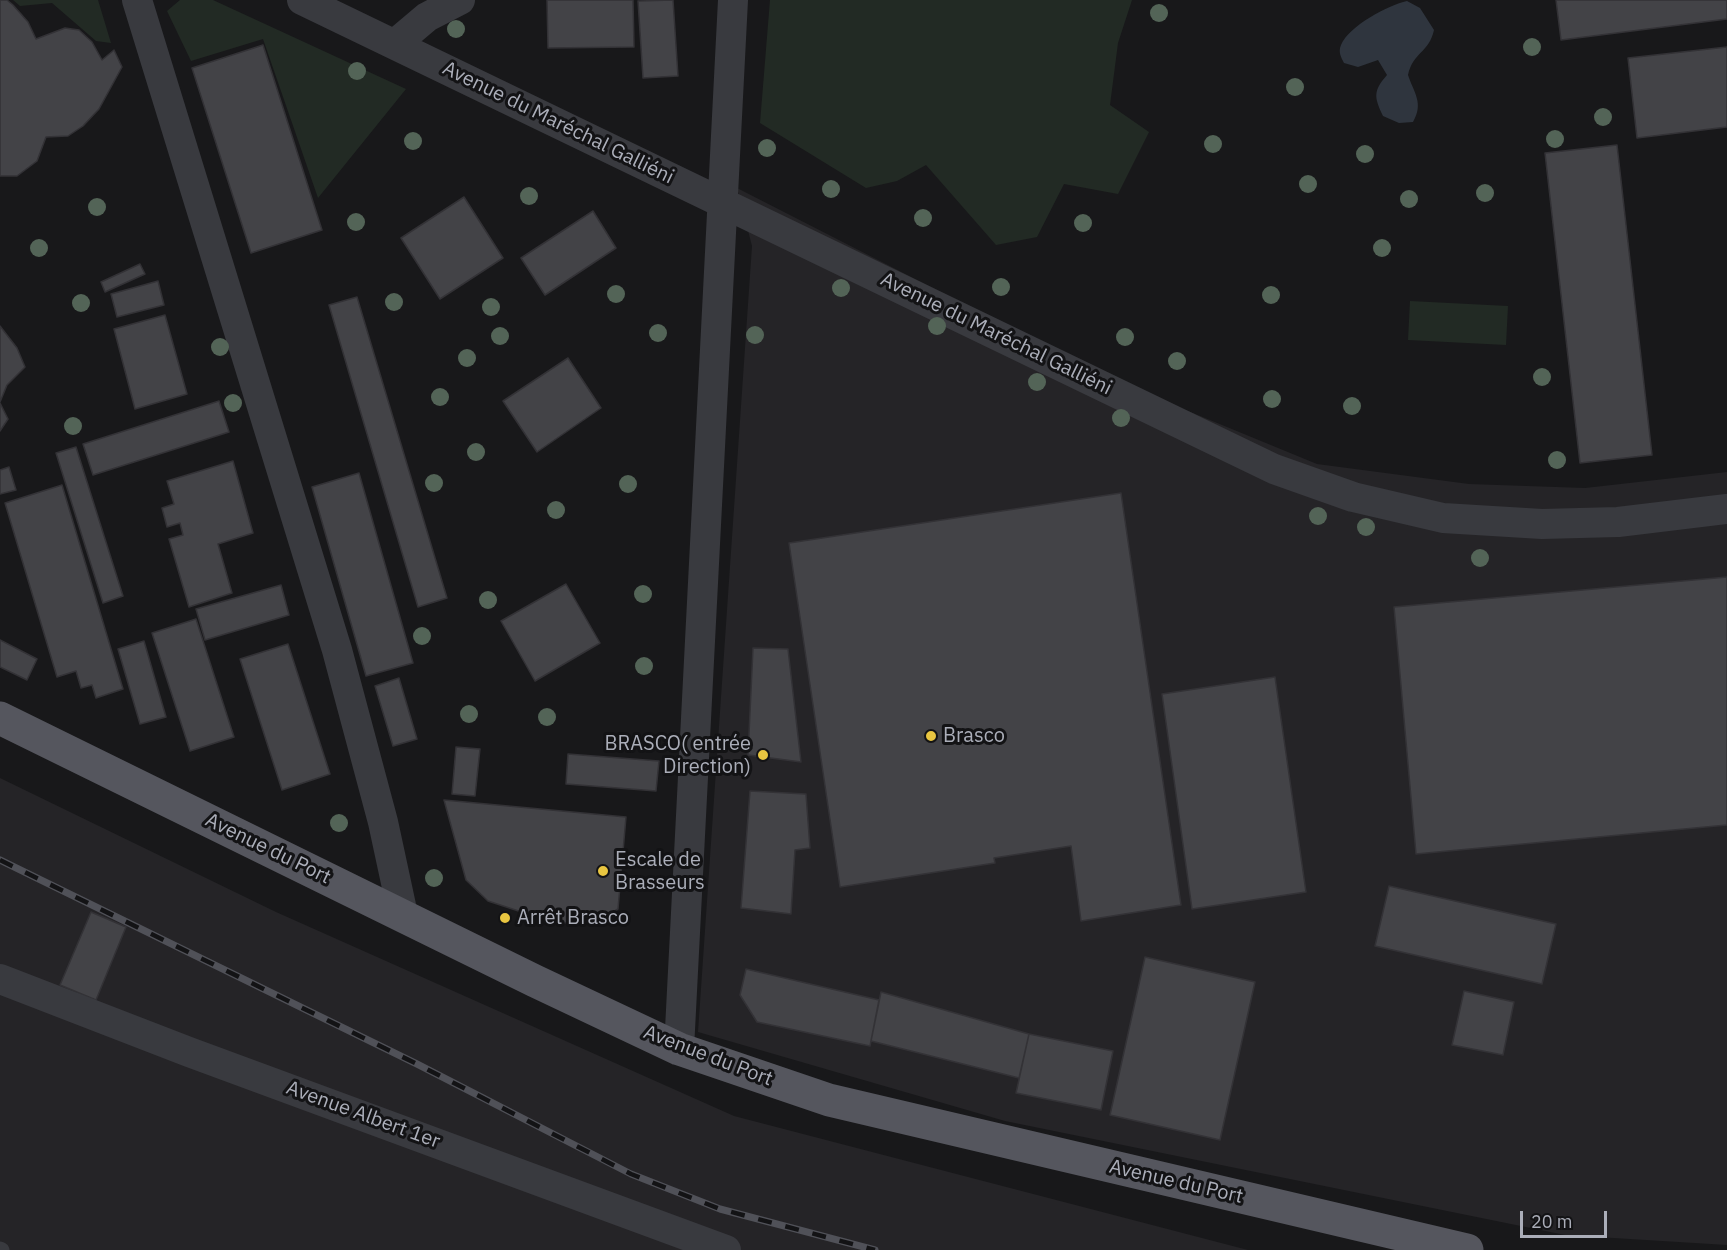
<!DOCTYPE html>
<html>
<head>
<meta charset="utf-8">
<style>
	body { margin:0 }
	#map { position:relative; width:1727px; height:1250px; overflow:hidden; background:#18181a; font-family:"IBM Plex Sans",sans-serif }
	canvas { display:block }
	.scale { position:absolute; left:1520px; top:1211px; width:87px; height:27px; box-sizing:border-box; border:3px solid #abaeb9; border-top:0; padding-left:8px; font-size:18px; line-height:21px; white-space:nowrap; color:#abaeb9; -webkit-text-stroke:4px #131315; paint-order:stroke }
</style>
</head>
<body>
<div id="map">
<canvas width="1727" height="1250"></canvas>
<div class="scale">20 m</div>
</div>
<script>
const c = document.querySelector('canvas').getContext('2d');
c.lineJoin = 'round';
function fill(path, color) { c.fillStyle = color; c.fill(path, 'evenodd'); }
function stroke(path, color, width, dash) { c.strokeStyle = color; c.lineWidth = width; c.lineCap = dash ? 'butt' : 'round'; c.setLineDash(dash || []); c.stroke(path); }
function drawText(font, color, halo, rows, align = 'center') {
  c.font = font + ' "IBM Plex Sans",sans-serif'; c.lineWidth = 6; c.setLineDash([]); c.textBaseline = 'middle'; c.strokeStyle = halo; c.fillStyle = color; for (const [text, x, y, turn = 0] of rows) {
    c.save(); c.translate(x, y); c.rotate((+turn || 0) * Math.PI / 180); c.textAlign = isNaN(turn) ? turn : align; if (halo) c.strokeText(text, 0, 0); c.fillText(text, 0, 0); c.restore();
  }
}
fill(new Path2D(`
	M737,188L1115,381L1317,464L1469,484L1585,488L1727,472V1245L1565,1235L1005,1121L698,1032L752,246Z
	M0,778L276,912L734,1116L1248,1250H0Z`), '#252427');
fill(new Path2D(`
	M13,0H98L111,43L96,41L52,3L20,6Z
	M180,0H213L406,89L318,198L263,39L191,61L167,11Z
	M770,0H1132L1118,43L1110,105L1149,132L1118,194L1064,184L1037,237L996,245L926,165L897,181L866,188L760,123Z
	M1410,301L1508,306L1506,345L1408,340Z`), '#222a24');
fill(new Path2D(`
	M1407,1L1420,8L1434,30C1429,53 1413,52 1408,75C1414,93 1424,103 1413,122L1399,123L1383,116C1374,97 1373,91 1387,75L1378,60L1358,67L1344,63C1341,57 1338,52 1341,45C1349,26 1388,5 1407,1Z`), '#2f353e');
const building = new Path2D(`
	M0,0H7L13,5L28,22L36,39L65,28L79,30L92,42L102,60L114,50L122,67L99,109L83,126L68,136L46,137L37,161L17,176H0Z
	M547,0H633L634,47L548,48Z
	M673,0L678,76L643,78L638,1Z
	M1556,0H1727V19L1561,40Z
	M263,45L322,230L251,253L192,68Z
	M1727,47V127L1637,138L1628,58Z
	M1617,145L1652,455L1580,463L1545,153Z
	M464,197L503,258L440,299L401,238Z
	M593,211L616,248L545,295L521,258Z
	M140,264L145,274L105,292L101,282Z
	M158,281L164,305L117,317L111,294Z
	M357,297L447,598L418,607L329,305Z
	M165,315L187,394L135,409L114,329Z
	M0,326L17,348L25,367L7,385L0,402Z
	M568,358L601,408L537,452L503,401Z
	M219,401L229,432L93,475L83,444Z
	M0,403L8,419L0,431Z
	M76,447L123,596L103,603L56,453Z
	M233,461L253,533L218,544L232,593L189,607L169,539L183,535L180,523L167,527L162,508L174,504L167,481Z
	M9,467L16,490L0,494V470Z
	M359,473L413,663L366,676L312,487Z
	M62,485L123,689L96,698L92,685L81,688L76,671L57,677L5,503Z
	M1121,493L1181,905L1081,921L1071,846L994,858L995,863L840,887L789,543Z
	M1727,577V825L1416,854L1394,607Z
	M566,584L600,643L535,681L501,621Z
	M281,585L289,615L205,640L196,609Z
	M196,619L234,737L190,751L152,633Z
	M0,640L37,659L27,680L0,667Z
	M144,641L166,717L140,724L118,649Z
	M288,644L330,774L282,790L240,659Z
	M753,648L788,649L801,762L748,755Z
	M1275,677L1306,892L1192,909L1162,694Z
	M399,678L417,739L393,746L375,686Z
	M456,747L480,749L475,796L452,794Z
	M568,754L659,761L656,791L566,784Z
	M750,791L806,794L810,848L795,850L791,914L741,908Z
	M444,800L626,817L618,909L600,920L574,924L546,920L488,901L466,880Z
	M1389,886L1556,924L1542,984L1375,946Z
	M91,912L126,927L96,1000L60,985Z
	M1145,957L1255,982L1220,1140L1110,1115Z
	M746,969L879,1000L870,1046L757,1022L740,995Z
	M1464,991L1514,1002L1503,1055L1452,1045Z
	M881,992L1029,1034L1019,1078L871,1041Z
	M1029,1034L1113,1051L1101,1110L1016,1093Z`);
fill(building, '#434347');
stroke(building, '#333236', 1.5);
stroke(new Path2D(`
	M0,1249L2,1250`), '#393a3f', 15);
stroke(new Path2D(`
	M137,0L337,650L383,822L403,915
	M302,0L1274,469L1353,497L1443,518L1542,524L1618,522L1727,509
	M395,44L427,17L460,0
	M0,979L189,1052L726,1250
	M679,1049L733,0`), '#393a3f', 30);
stroke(new Path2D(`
	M0,718L535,981L679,1049L829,1100L1467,1250`), '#55565e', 33);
const rail = new Path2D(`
	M0,860L417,1064L631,1174L720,1209L875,1250`);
stroke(rail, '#505158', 7);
stroke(rail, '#131315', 4.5, [14]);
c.fillStyle = '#536457';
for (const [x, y] of [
	[1159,13],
	[456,29],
	[1532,47],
	[357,71],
	[1295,87],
	[1603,117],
	[1555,139],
	[413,141],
	[1213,144],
	[767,148],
	[1365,154],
	[1308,184],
	[831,189],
	[1485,193],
	[529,196],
	[1409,199],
	[97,207],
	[923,218],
	[356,222],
	[1083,223],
	[39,248],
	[1382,248],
	[1001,287],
	[841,288],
	[616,294],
	[1271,295],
	[394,302],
	[81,303],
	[491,307],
	[937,326],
	[658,333],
	[755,335],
	[500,336],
	[1125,337],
	[220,347],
	[467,358],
	[1177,361],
	[1542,377],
	[1037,382],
	[440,397],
	[1272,399],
	[233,403],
	[1352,406],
	[1121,418],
	[73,426],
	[476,452],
	[1557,460],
	[434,483],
	[628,484],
	[556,510],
	[1318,516],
	[1366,527],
	[1480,558],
	[643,594],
	[488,600],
	[422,636],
	[644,666],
	[469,714],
	[547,717],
	[339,823],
	[434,878]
]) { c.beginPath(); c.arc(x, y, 9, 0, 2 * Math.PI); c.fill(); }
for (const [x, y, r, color] of [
	[931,736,6,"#e9c641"],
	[763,755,6,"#e9c641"],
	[603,871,6,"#e9c641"],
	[505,918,6,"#e9c641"]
]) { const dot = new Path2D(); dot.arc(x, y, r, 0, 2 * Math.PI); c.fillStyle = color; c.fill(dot); stroke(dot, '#131315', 2); }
drawText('20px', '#abaeb9', '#131315', [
	["Avenue du Maréchal Galliéni",558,123,26],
	["Avenue du Maréchal Galliéni",996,334,26],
	["Avenue du Port",268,849,26],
	["Avenue du Port",708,1056,21],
	["Avenue Albert 1er",363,1115,20],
	["Avenue du Port",1176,1182,13]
]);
drawText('20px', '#abaeb9', '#131315', [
	["Brasco",943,736],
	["BRASCO( entrée",751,744,"right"],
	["Direction)",751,767,"right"],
	["Escale de",615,860],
	["Brasseurs",615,883],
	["Arrêt Brasco",517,918]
], 'left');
</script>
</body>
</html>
